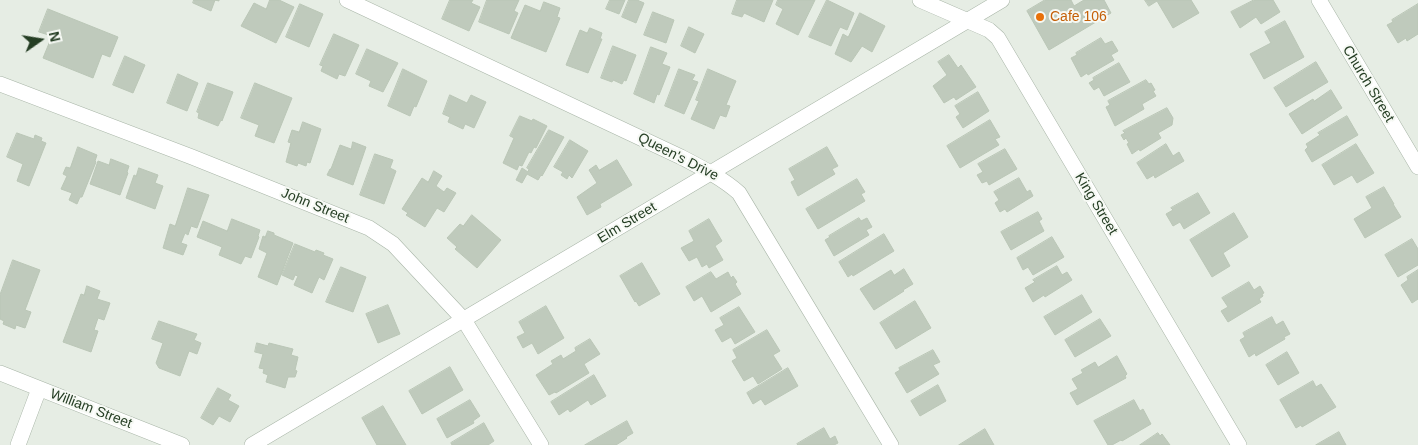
<!DOCTYPE html>
<html>
<head>
<meta charset="utf-8">
<style>
	body { margin:0 }
	#map { position:relative; width:1418px; height:445px; overflow:hidden; background:#e6ede4; font-family:Helvetica,sans-serif }
	canvas { display:block }
	.north { position:absolute; left:15px; top:15px; width:50px; height:50px; -webkit-text-stroke:4px #f6f9f4; paint-order:stroke; rotate:77deg; font-size:14px; font-weight:700; line-height:20px; text-align:center; color:#253e24 }
	.north::after { content:''; display:block; margin:auto; width:18px; height:22px; background:#253e24; clip-path:polygon(50% 0,100% 100%,50% 72%,0 100%) }
</style>
</head>
<body>
<div id="map">
<canvas width="1418" height="445"></canvas>
<div class="north">N</div>
</div>
<script>
const c = document.querySelector('canvas').getContext('2d');
c.lineJoin = 'round';
function fill(path, color) { c.fillStyle = color; c.fill(path, 'evenodd'); }
function stroke(path, color, width, dash) { c.strokeStyle = color; c.lineWidth = width; c.lineCap = dash ? 'butt' : 'round'; c.setLineDash(dash || []); c.stroke(path); }
function drawText(font, color, halo, rows, align = 'center') {
  c.font = font + ' Helvetica,sans-serif'; c.lineWidth = 4; c.setLineDash([]); c.textBaseline = 'middle'; c.strokeStyle = halo; c.fillStyle = color; for (const [text, x, y, turn = 0] of rows) {
    c.save(); c.translate(x, y); c.rotate((+turn || 0) * Math.PI / 180); c.textAlign = isNaN(turn) ? turn : align; if (halo) c.strokeText(text, 0, 0); c.fillText(text, 0, 0); c.restore();
  }
}
const building = new Path2D(`
	M194,0H219V1L215,0L211,11L193,3Z
	M270,0H279L294,7L276,43L241,26L254,3L266,9Z
	M450,0H473L471,3L480,7L469,31L442,19Z
	M487,0H519L514,11L518,13L509,34L479,22Z
	M610,0H625L619,14L606,9Z
	M629,0H637L644,3L636,23L622,17Z
	M737,0H773L764,22L744,13L742,17L732,14Z
	M778,0H815L798,35L776,24L783,9L776,5Z
	M827,0L854,13L847,30L840,27L831,46L809,37Z
	M1045,0H1071L1074,6L1084,0H1104L1111,13L1049,50L1027,11Z
	M1145,0H1191L1199,13L1173,28L1157,1L1149,6Z
	M1254,0H1273L1280,12L1261,24L1256,17L1240,28L1231,12Z
	M544,2L560,8L557,17L560,18L546,52L511,38L525,5L540,11Z
	M300,4L323,14L309,47L286,37Z
	M1418,4V34L1407,41L1406,38L1398,43L1387,25L1393,22L1392,20Z
	M48,9L118,37L110,57L102,54L93,78L43,58L52,36L39,32Z
	M653,12L674,20L666,43L644,35Z
	M860,13L885,26L872,52L862,46L851,62L835,54L843,34L848,37Z
	M1285,21L1304,57L1264,79L1250,54L1271,43L1265,32Z
	M689,27L704,34L695,53L681,46Z
	M590,28L602,33L600,39H602L588,73L566,65L580,30L587,33Z
	M334,34L359,45L345,76L339,74L337,79L321,71L323,66L320,65Z
	M1101,38L1105,44L1112,41L1118,51L1111,55L1114,60L1088,75L1087,73L1081,77L1071,58L1077,55L1076,53Z
	M613,46L636,55L626,81L624,80L622,84L613,80L612,82L601,78Z
	M651,47L667,53L662,64L670,67L659,95L657,94L654,103L634,94Z
	M367,49L398,63L383,92L369,86L371,81L356,74Z
	M949,55L958,68L961,65L976,87L956,100L954,97L944,103L933,86L947,75L938,62Z
	M125,56L145,65L133,93L113,85Z
	M1316,62L1328,82L1286,107L1274,88Z
	M1119,63L1130,82L1104,96L1099,87L1094,90L1089,83L1094,80L1093,78Z
	M403,69L427,81L416,107L414,106L410,116L388,106Z
	M679,69L695,75L692,80L698,82L684,114L665,106Z
	M708,69L736,81L726,105L730,106L726,117L720,115L714,129L691,119L699,101L696,100Z
	M178,74L198,83L187,111L167,103Z
	M1146,80L1149,84L1151,83L1155,90L1153,91L1156,96L1142,104L1144,109L1115,126L1106,107L1110,105L1108,101Z
	M208,83L233,92L222,121L221,120L218,126L198,118L199,113L197,112Z
	M255,83L292,98L274,143L255,136L259,125L241,118Z
	M1331,90L1342,108L1302,134L1289,114L1313,99L1314,101Z
	M978,92L989,111L963,128L956,117L960,114L955,106Z
	M450,95L467,103L471,95L486,102L474,128L465,124L463,129L448,122L450,117L443,114Z
	M1167,108L1173,118L1172,125L1158,133L1161,138L1140,151L1139,149L1132,154L1127,144L1129,143L1126,138L1124,140L1121,135L1125,133L1123,131Z
	M520,116L532,121L533,119L547,126L536,148L534,147L531,153L529,152L522,166L519,165L517,170L503,163L514,138L510,136Z
	M1347,116L1358,135L1312,162L1305,150L1308,147L1306,144L1320,135L1318,133Z
	M990,120L1000,137L995,139L999,145L960,168L947,146Z
	M303,122L321,129L310,163L307,162L306,166L298,163L297,166L286,162L291,143L288,142L292,130L299,132Z
	M549,130L564,137L542,176L541,175L538,180L527,174L522,183L516,180L522,168L528,172L529,169L527,168Z
	M17,133L34,139L35,135L42,138L41,141L46,143L29,186L17,181L23,164L7,157Z
	M570,140L588,151L572,178L569,175L567,179L561,175L563,172L554,167Z
	M353,142L366,147L353,185L327,175L330,169H331L340,145L351,149Z
	M1166,144L1173,156L1179,152L1184,161L1155,178L1154,175L1147,179L1137,163Z
	M1356,144L1374,173L1357,183L1352,175L1334,185L1322,165Z
	M78,147L97,155L95,161L96,162L82,197H80L77,204L69,200L72,193L61,189L67,176L63,174L66,167L70,168Z
	M827,147L838,166L832,169L835,174L798,196L791,182L795,180L789,169Z
	M1005,149L1017,169L989,185L987,181L982,183L977,175L983,172L978,164Z
	M375,154L393,160L390,168L396,171L384,204L360,195Z
	M111,159L129,166L127,172L128,173L120,195L90,184L98,161L109,165Z
	M617,160L632,185L600,204L601,207L587,215L577,197L597,183L589,170L596,165L599,170Z
	M139,168L158,175L155,183L163,186L155,209L126,198L134,175L136,176Z
	M434,171L442,176L436,186L444,192L447,188L456,193L444,212L437,208L425,227L406,215L408,213L402,209L422,178L428,182Z
	M1019,178L1027,192L1030,190L1033,196L1007,212L1005,209L1000,212L995,203L999,200L994,192Z
	M857,179L865,192L861,194L865,201L818,229L806,209Z
	M1384,187L1394,204H1393L1401,217L1365,238L1354,219L1372,208L1366,197Z
	M188,188L209,195L197,228L191,226L188,235L185,233L181,243L187,245L183,255L163,248L170,224L175,226Z
	M1198,193L1210,213L1184,229L1180,222L1173,226L1166,214L1173,210L1171,208Z
	M1038,212L1042,219L1039,221L1044,231L1011,250L1001,232Z
	M1234,213L1248,237L1223,253L1230,266L1212,277L1190,240Z
	M472,215L501,240L477,268L455,249L457,247L447,238L460,224L463,226Z
	M859,218L861,221L867,218L872,227L866,230L869,235L834,256L825,240L830,237L829,236Z
	M232,219L260,230L258,236L259,237L251,258L245,256L241,264L219,255L222,247L197,237L203,221L227,231Z
	M709,219L722,241L715,246L723,260L709,268L707,264L702,267L697,257L689,261L681,248L694,241L689,231Z
	M268,231L274,233V235L293,243L277,285L258,277L267,253L259,249L263,236L265,237Z
	M884,234L894,251L853,276L852,274L848,277L839,262Z
	M1052,237L1064,257L1033,275L1028,267L1023,270L1017,258Z
	M1412,239L1418,249V265L1398,277L1385,255Z
	M295,244L315,252L316,250L324,253L323,255L333,259L324,280L319,277L312,293L294,285L298,276L295,275L293,280L282,275Z
	M13,260L40,270L25,310L31,312L25,328L16,325L15,329L3,324L4,321L0,319V295Z
	M642,263L660,294L639,306L636,301L635,302L620,276Z
	M1057,266L1062,275L1067,272L1072,280L1045,297L1044,295L1033,302L1025,288L1035,282L1033,280Z
	M341,267L366,277L353,312L326,302Z
	M904,269L913,284L903,290L904,291L874,310L860,289L891,270L894,275Z
	M1418,270V299L1412,303L1401,285L1408,280L1407,277Z
	M711,272L716,279L728,272L731,278L733,276L737,282L735,284L741,294L711,312L702,296L694,301L686,287Z
	M1249,282L1254,290L1260,286L1264,293L1262,294L1263,296L1259,299L1261,302L1228,322L1221,311L1228,307L1222,298Z
	M87,286L100,291L97,299L110,303L104,320L98,318L94,330L98,331L91,352L63,342L81,294L84,295Z
	M1082,295L1092,312L1055,335L1044,317Z
	M915,301L931,328L896,349L880,323Z
	M388,305L400,334L378,343L366,314Z
	M546,306L564,338L538,354L532,343L523,348L517,337L525,333L519,322Z
	M739,307L755,332L735,344L731,337L722,342L715,330L724,325L720,318Z
	M1272,317L1276,325L1283,321L1290,334L1284,337L1285,339L1256,356L1255,353L1249,357L1240,340L1245,337L1243,333Z
	M1100,319L1111,336L1075,357L1065,340Z
	M159,321L197,334L194,340L201,343L197,354L189,351L180,376L159,368L156,363L163,343L152,339Z
	M767,330L780,351L773,355L782,369L758,384L753,376L744,381L732,361L737,358L733,350Z
	M590,339L600,354L584,364L589,373L556,393L555,392L549,395L536,375L553,364L551,361L561,355L563,359L576,351L575,348Z
	M257,343L268,346L269,343L293,349L291,355L298,357L295,370L297,371L295,377H288L285,388L266,382L268,375L263,373L264,369L259,368L263,354L255,352Z
	M933,350L940,362L933,365L939,374L907,393L895,373L900,370L899,368Z
	M1287,352L1299,373L1278,385L1266,365Z
	M1117,356L1127,374L1125,376L1126,378L1077,405L1070,393L1078,389L1072,379L1083,373L1081,370L1095,362L1098,367Z
	M450,367L463,390L422,414L409,391Z
	M788,368L798,386L765,405L761,399L753,404L747,393Z
	M594,375L606,396L591,405L588,400L570,412L568,409L559,415L551,402Z
	M1313,381L1316,387L1321,384L1336,407L1302,427L1301,425L1296,428L1280,400Z
	M938,385L946,401L920,416L911,401Z
	M218,388L231,395L228,400L239,406L230,422L219,416L213,425L201,418Z
	M470,400L480,416L473,421L474,423L447,438L437,419Z
	M1134,400L1140,411L1143,409L1151,424L1122,441L1121,440L1112,445H1108L1094,421Z
	M383,406L406,445H377L362,418Z
	M627,421L633,433L626,437L627,438L616,445H585Z
	M484,423L494,441L488,445H452L451,443Z
	M824,428L830,439L835,436L838,443L834,445H798L797,444Z
	M985,429L994,445H959Z
	M1339,432L1346,445H1316Z
	M1158,433L1160,436L1162,434L1170,445H1140Z`);
fill(building, '#bfcabc');
stroke(building, '#bac6b6', 1);
const minor = new Path2D(`
	M347,0L681,157C702,168 722,178 739,193L891,445
	M920,0L989,30L998,38L1239,445
	M1319,0L1418,167
	M0,84L192,157L369,228L393,244L464,320L541,445
	M0,373L182,445
	M18,445L39,389
	M252,445L1002,0`);
stroke(minor, '#a8b5a7', 16);
stroke(minor, '#fff', 15);
for (const [x, y, r, color] of [
	[1040,17,5,"#e8710a"]
]) { const dot = new Path2D(); dot.arc(x, y, r, 0, 2 * Math.PI); c.fillStyle = color; c.fill(dot); stroke(dot, '#f6f9f4', 2); }
drawText('14px', '#c56008', '#f6f9f4', [
	["Cafe 106",1050,17]
], 'left');
drawText('14px', '#253e24', '#f6f9f4', [
	["Church Street",1368,84,59],
	["Queen's Drive",678,157,27],
	["King Street",1096,204,59],
	["John Street",315,206,22],
	["Elm Street",627,223,-31],
	["William Street",91,409,21]
]);
</script>
</body>
</html>
